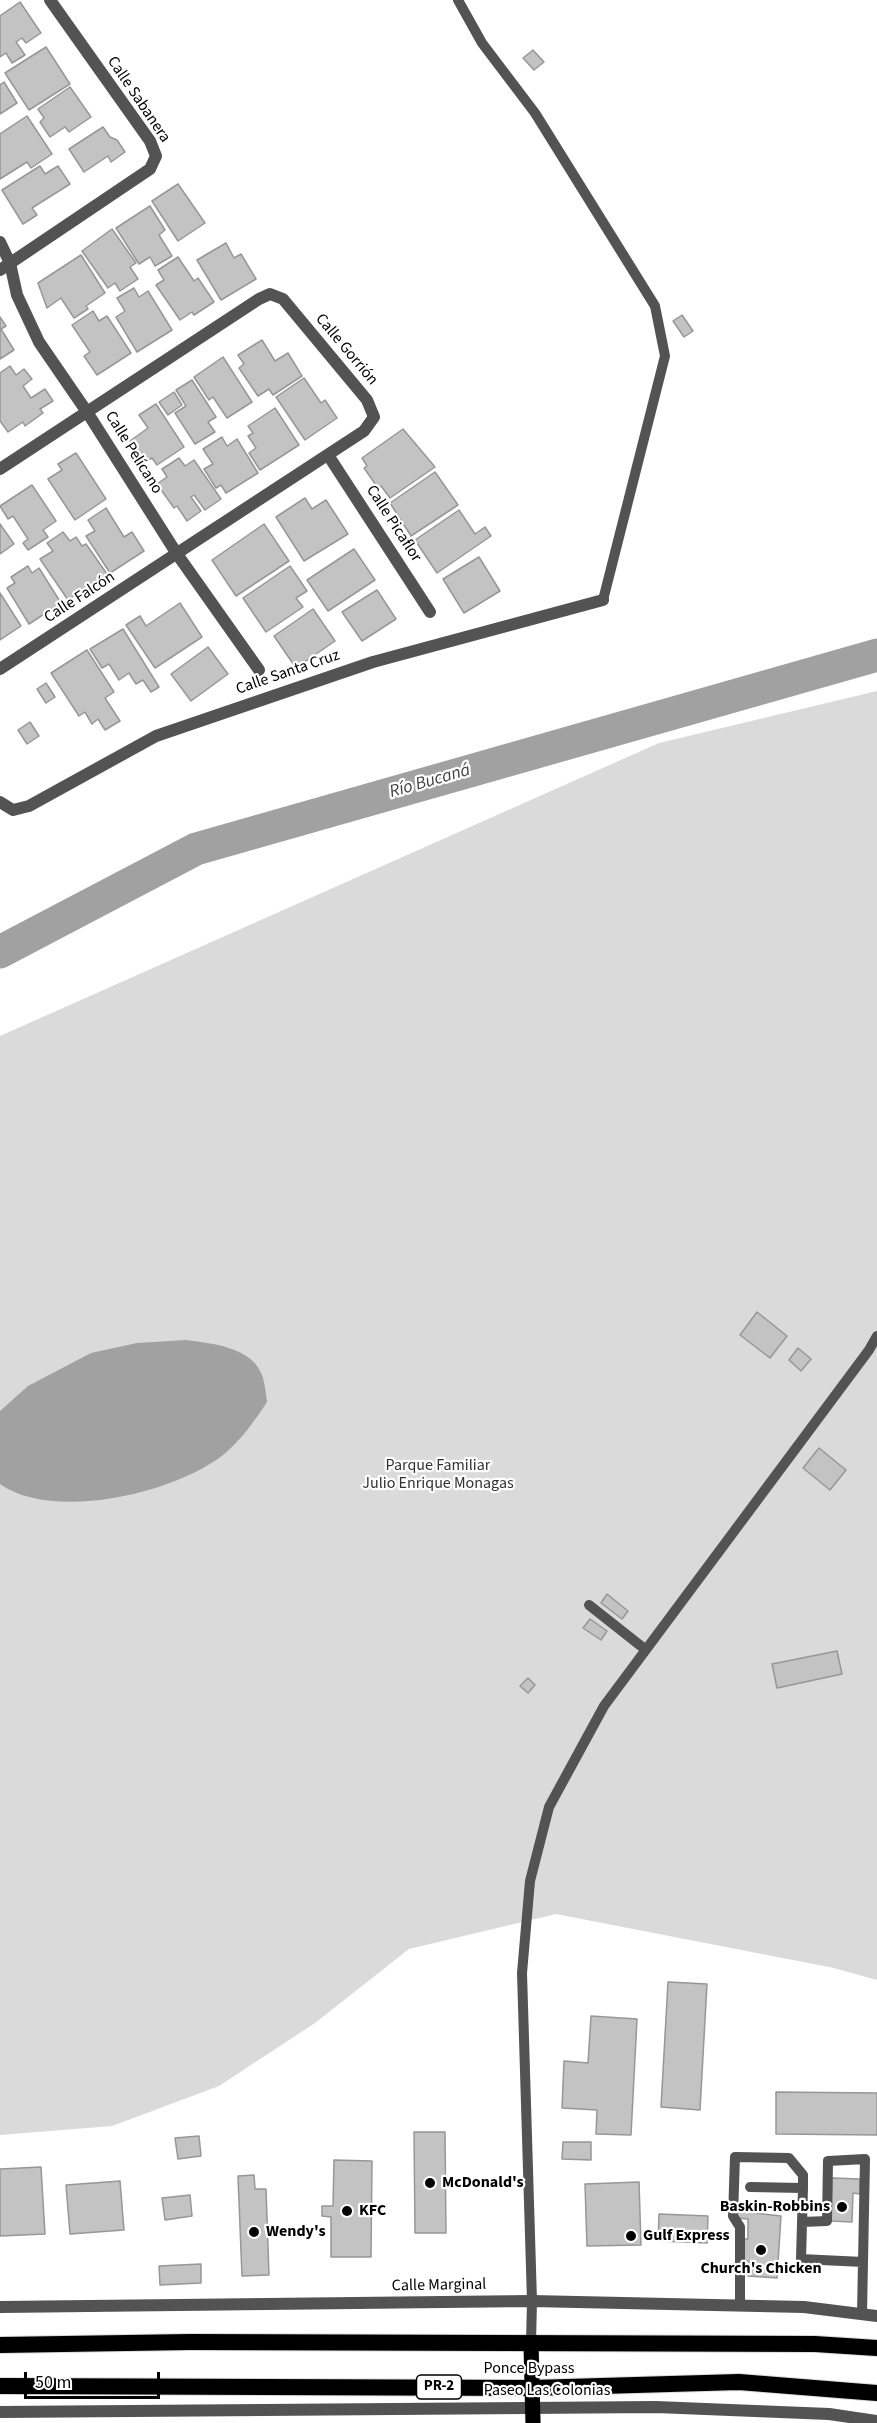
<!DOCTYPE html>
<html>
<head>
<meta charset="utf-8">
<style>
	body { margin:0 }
	#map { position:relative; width:877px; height:2423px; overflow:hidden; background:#fff; font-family:"Source Sans 3",sans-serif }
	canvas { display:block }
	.scale { position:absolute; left:24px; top:2372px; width:136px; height:27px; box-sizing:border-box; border:3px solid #000; border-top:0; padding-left:8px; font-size:18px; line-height:21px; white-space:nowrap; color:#000; -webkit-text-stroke:4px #fff; paint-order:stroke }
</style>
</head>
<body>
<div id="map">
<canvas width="877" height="2423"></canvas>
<div class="scale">50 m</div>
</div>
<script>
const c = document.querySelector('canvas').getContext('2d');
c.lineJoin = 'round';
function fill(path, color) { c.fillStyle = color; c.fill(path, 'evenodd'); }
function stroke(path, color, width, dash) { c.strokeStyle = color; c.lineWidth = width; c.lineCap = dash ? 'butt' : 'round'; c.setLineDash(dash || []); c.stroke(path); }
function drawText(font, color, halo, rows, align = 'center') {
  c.font = font + ' "Source Sans 3",sans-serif'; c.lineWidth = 4.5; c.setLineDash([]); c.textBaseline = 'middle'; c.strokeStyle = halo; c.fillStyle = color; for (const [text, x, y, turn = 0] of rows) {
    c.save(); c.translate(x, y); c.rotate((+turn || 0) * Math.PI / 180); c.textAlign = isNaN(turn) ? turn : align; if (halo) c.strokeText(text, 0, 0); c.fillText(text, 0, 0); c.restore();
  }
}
fill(new Path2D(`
	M877,691V1980L834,1968L556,1914L409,1949L315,2023L219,2086L112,2126L0,2135V1036L659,743Z`), '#dadada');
fill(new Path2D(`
	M186,1340C214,1344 254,1347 263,1378C265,1386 266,1394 267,1402C254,1422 241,1440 223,1455C175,1493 53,1522 0,1484V1411L28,1386L91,1353L137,1343Z`), '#a1a1a1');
stroke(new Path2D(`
	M0,952L196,849L877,655`), '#a1a1a1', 33);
const building = new Path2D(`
	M20,2L41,33L26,43L22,38L16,42L25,55L12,63L6,53L0,57V16Z
	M46,47L70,84L29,110L5,73Z
	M533,50L544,62L534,70L523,58Z
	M4,82L17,103L0,114V85Z
	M70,87L91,117L69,132L65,127L50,137L40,122L44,118L38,109Z
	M27,116L52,154L31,168L27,162L0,179V134Z
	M103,127L110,137L117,140L125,152L111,162L108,156L84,172L69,149Z
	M40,166L45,174L58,166L70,184L32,208L37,215L23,224L2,190Z
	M178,184L205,223L178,241L152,201Z
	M150,206L165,230L159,235L172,256L155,266L150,257L139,264L116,228Z
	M112,229L136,263L130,267L138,279L120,291L115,283L108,288L82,251Z
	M226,243L234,258L241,254L256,279L221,300L197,260Z
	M81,255L105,293L86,306L88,309L74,318L61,298L47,308L38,283Z
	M178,257L194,281L198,278L214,302L194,315L192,312L180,320L156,285L164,280L158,270Z
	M134,288L139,297L148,291L172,330L137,352L116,317L125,311L117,298Z
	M93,311L99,321L107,316L131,353L97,375L84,356L90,352L72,325Z
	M682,315L693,331L684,337L673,321Z
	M0,317L6,326L1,329L14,350L0,359Z
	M262,340L275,361L288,353L302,376L273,395L269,389L258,396L239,368L244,364L238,355Z
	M223,357L252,402L227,418L213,397L209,400L194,377Z
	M10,366L16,375L24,369L32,379L23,386L31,398L45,389L53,401L40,409L43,413L25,426L23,422L8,432L0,421V373Z
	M304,378L321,403L325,400L337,418L305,440L276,397Z
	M192,380L216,417L208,422L215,432L195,444L175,413L186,406L176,390Z
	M174,392L182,405L168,415L159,402Z
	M156,404L184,447L157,465L152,458L144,463L130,441L148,428L139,415Z
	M275,408L299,445L260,470L249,453L256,448L248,436L253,433L248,426Z
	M403,429L435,467L390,498L381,486L378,488L364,468L367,466L362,458Z
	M222,437L227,446L237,439L258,473L226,493L221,485L216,488L204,469L213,464L203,449Z
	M76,453L106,499L75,520L48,479L62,470L58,464Z
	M179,458L185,466L194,460L221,499L205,510L194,495L191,497L201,511L187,521L177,506L174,508L157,484L167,477L162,469Z
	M435,472L458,505L411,536L390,503Z
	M32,485L56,521L43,530L48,537L28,550L23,543L28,539L13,516L8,519L0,506Z
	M305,498L312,509L326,500L348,534L304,561L276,517Z
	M106,508L124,537L132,532L144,551L110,573L86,536L95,531L88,520Z
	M459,510L475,534L485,527L491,536L437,573L415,540Z
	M0,524L14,544L0,554Z
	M264,524L289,561L236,596L212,560Z
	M63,532L70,541L76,537L82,546L86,544L107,574L68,600L40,559L53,551L47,543Z
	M354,549L375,580L328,611L307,580Z
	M479,557L500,591L464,613L443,579Z
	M28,566L32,573L39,568L61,603L29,624L7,588L15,583L11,577Z
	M290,566L307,591L296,598L303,607L266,632L243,598Z
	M377,590L396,619L362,641L342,612Z
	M0,593L21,626L0,640Z
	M180,603L202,637L155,668L126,625L140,616L146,626Z
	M313,609L335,641L296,668L274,636Z
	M123,629L159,687L151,692L143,680L136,684L129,673L119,680L109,664L102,668L90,649Z
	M208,647L228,674L191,701L171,674Z
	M87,650L114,692L105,698L120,721L105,730L98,719L92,724L85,712L79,716L51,673Z
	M46,683L55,697L46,703L37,689Z
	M30,722L39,736L27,744L18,730Z
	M757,1312L787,1336L770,1358L740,1335Z
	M798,1348L811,1359L801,1371L789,1360Z
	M819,1448L846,1470L830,1490L803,1468Z
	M607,1594L628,1611L622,1619L601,1603Z
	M590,1619L607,1631L601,1640L583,1628Z
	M837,1651L842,1674L777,1688L772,1664Z
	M528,1678L535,1685L528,1693L520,1686Z
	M668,1982L707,1984L700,2110L661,2107Z
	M591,2016L637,2019L631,2135L596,2134L597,2110L562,2108L564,2061L588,2063Z
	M776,2092L877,2093V2135L776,2134Z
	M414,2132H445L446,2233H415Z
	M199,2136L201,2156L178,2159L175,2138Z
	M563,2142H591V2160L562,2159Z
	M334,2160L372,2161L371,2257H331V2217L322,2216V2206H333Z
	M41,2167L45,2234L0,2236V2169Z
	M254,2175L255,2189H266L269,2275L242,2276L238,2176Z
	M832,2178L860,2179V2194L853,2193L852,2222L831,2221Z
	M120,2181L124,2230L70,2234L66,2185Z
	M639,2182L641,2245L587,2246L585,2184Z
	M190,2195L192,2216L165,2220L162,2198Z
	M737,2211L781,2216L777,2278L748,2276L749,2261L742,2260V2239H748V2219L736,2218Z
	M659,2214L708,2216L707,2243L658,2241Z
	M201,2264V2283L160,2285L159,2266Z`);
fill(building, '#c3c3c3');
stroke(building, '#979797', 1.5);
const primary = new Path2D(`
	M531,2343L533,2423`);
const trunk = new Path2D(`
	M0,2345L190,2342L815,2344L877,2348
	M0,2386L532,2388L739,2382L877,2393`);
stroke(primary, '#dbdbdb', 16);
stroke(trunk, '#dbdbdb', 18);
stroke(new Path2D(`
	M458,0L482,43L535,113L655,306L665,356L603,600
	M589,1605L646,1650
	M750,2187L803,2188L801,2259L863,2262L862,2314
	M802,2222L827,2221L828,2161L865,2159L863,2262
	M740,2306V2227L733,2216L735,2157L789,2158L803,2175V2188
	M531,2343L532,2301L522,1973L530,1881L549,1807L604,1706L869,1350L877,1336`), '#535353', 10);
stroke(new Path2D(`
	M0,242L10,263L17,295L39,342L87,412L177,554L259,670
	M0,270L150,169L156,156L150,141L50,0
	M328,455L430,612
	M0,469L259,299L270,294L283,299L367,400L374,417L364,431L0,669
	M0,802L13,810L29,806L156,736L373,662L603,600
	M0,2307L532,2301L804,2307L877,2316
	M0,2412L656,2407L829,2414L877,2421`), '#535353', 12);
stroke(primary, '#000', 15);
stroke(trunk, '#000', 16);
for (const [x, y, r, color] of [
	[430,2183,6,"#000"],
	[842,2207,6,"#000"],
	[347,2211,6,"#000"],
	[254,2232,6,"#000"],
	[631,2236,6,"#000"],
	[761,2250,6,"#000"]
]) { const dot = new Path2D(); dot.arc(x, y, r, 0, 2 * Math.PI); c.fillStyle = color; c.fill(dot); stroke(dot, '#fff', 2); }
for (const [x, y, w] of [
	[439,2387,45]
]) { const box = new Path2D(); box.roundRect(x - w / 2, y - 12, w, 24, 4.5); c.fillStyle = '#fff'; c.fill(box); stroke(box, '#000', 1.5); }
drawText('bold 15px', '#000', null, [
	["PR-2",439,2387]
]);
drawText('16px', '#000', '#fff', [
	["Calle Sabanera",138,100,56],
	["Calle Gorrión",346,350,50],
	["Calle Pelícano",133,453,58],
	["Calle Picaflor",393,524,57],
	["Calle Falcón",80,598,-33],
	["Calle Santa Cruz",288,673,-19],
	["Calle Marginal",439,2286,-1],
	["Ponce Bypass",529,2369],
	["Paseo Las Colonias",547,2391]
]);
drawText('16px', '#313131', '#fff', [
	["Parque Familiar",438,1466],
	["Julio Enrique Monagas",438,1484]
]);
drawText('bold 16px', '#000', '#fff', [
	["McDonald's",442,2183],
	["Baskin-Robbins",830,2207,"right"],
	["KFC",359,2211],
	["Wendy's",266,2232],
	["Gulf Express",643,2236],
	["Church's Chicken",761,2269,"center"]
], 'left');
drawText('italic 18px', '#424242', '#fff', [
	["Río Bucaná",430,782,-16]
]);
</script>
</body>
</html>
